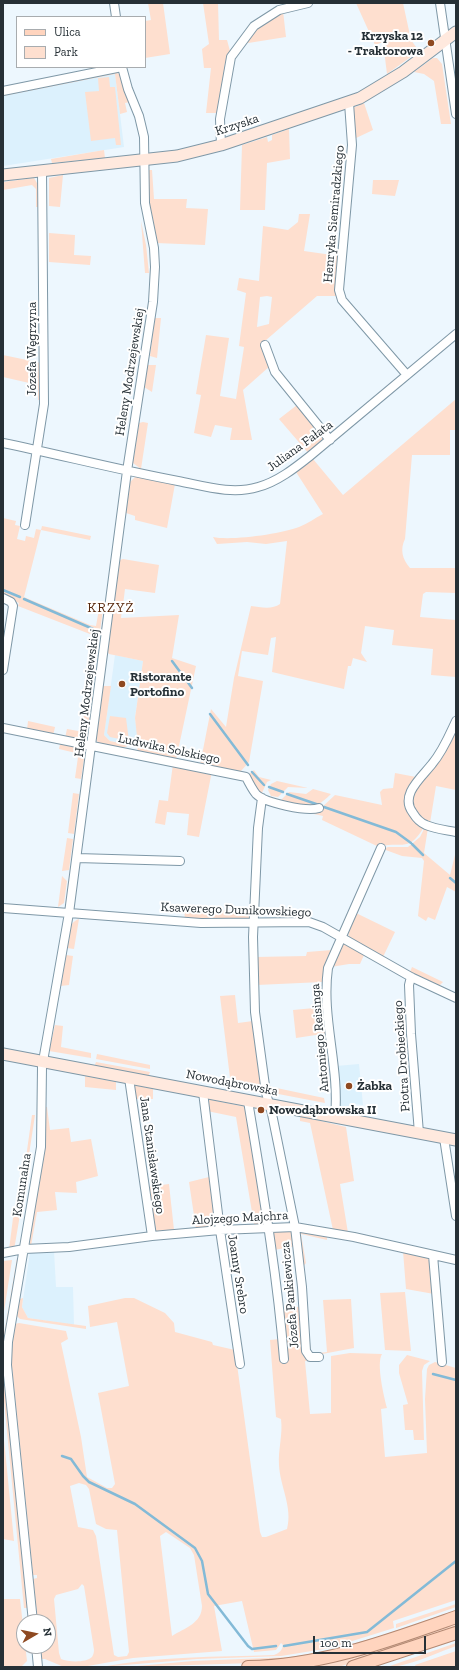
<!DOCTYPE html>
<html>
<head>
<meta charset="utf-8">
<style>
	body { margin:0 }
	#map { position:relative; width:459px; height:1670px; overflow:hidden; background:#edf7fe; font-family:"Zilla Slab",serif }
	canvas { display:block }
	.frame { position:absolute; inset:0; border:4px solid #263036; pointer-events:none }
	.legend { position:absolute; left:16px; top:16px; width:130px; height:52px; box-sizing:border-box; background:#fff; border:1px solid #a8acaf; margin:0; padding:5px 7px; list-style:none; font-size:12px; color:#263036 }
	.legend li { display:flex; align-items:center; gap:8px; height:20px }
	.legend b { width:20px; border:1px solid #a8acaf }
	.north { position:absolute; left:16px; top:1614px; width:40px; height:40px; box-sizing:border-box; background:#fff; border:1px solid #a8acaf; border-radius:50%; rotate:81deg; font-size:11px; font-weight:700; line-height:16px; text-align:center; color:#263036 }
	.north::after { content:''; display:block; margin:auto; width:14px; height:18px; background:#8e4921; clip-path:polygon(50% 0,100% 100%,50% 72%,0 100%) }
	.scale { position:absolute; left:313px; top:1636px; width:113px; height:18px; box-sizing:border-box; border:2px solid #263036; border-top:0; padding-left:5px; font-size:12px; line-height:14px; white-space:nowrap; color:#263036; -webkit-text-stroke:3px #fff; paint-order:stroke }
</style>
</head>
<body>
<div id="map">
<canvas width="459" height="1670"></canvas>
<div class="frame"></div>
<ul class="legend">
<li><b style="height:5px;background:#ffd4be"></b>Ulica</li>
<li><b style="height:11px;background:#fedfcf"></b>Park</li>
</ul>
<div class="north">N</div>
<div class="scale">100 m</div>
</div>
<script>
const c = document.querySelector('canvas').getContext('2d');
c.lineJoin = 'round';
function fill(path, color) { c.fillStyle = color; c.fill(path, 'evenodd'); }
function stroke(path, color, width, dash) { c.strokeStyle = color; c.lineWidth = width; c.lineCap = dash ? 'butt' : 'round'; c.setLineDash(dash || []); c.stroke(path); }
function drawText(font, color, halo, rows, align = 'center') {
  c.font = font + ' "Zilla Slab",serif'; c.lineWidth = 4; c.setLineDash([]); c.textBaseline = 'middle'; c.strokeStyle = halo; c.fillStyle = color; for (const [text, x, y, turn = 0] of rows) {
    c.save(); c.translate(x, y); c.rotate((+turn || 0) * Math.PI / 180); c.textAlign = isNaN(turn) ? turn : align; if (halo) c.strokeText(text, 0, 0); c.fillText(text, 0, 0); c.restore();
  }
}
fill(new Path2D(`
	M115,73L124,147L3,166V96Z
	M115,655L143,661L135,718L139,746L110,741L104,735Z
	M359,1064L363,1105L354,1104V1109L340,1106L336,1066Z
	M54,1251L56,1287H73L74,1325L28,1318L22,1307L30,1252Z`), '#dcf1fd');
fill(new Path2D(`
	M148,3H163L170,54L145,58V21L151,20Z
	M203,3H218L219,40H227L230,51L225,63L218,113H206L211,68H204L202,49L209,44Z
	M356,3H403L411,40L419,51L387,74L383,42L375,45Z
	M283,11L286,37L242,44L255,29Z
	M433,58H437L442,64L451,124H441L434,81L424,74L414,72Z
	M113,72L120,74L130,102L125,103L127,112L120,114L115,74L3,96V93Z
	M109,77L110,87H115L121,145H116L115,138L91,141L85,92L99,91L98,78Z
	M364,103L373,130L354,139L353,108Z
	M289,129L290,159L267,163L265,210H240L242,145L267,137L268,142L272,140V135Z
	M104,150L105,158L52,163L51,159Z
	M149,170H152L154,199H187L186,208L208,209L205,245L156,243L148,200Z
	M63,175L60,207L49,206V178Z
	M34,178L37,183H39L40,207H36V189L32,185L3,190V182Z
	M373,180H399L395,196L372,194Z
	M299,214H310L304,251L339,256L337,296H317L265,341L263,348L270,366L243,390L252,440H230L232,428L215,425L211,437L194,433L201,395L196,394L206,335L229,338L220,396L236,399L244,347L239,346L246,293L237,290L239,278L259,281L263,226L288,230L298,222ZM267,296L272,297L269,324L257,327L260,297Z
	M141,221L146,245L149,273H145Z
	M49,233L75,235L74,255L91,256L90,265L49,262Z
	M155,318H161L157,358L150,356Z
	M3,355L41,363L42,400H38V385L3,377Z
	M148,365H156L152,392L144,387Z
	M456,399V430H450V455H412L405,539C400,549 402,559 410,568H456V593L426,592L423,594L420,617L456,620V677L431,675L433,649L392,645L394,630L365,626L361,653L367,662L353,658L351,666H348L344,689L272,672L276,637L271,638L268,655L242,651L238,676L263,681L249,762L241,771L236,772L200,765L211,709L226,727L234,678L251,606C260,607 272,610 280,604L287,541L266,544L247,542L217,544L213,537C231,541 281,534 299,527C307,524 315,518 323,514L296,472L313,459L343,495Z
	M297,405L323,437L324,441L309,454L279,419Z
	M143,422L148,423L141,469L133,463L139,423Z
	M140,476L175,484L167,528L135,520V516L126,513L130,482L135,477Z
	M3,518L16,521L15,525L20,526L17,539L25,541L26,536L34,538L36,529L41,530L42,526L91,536L90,540L41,530L24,597L90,625L96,626L99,609H103L98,646L94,645L95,636L18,606L19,603L3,596Z
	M123,559L159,565L155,593L125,589L123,605L116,604L114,602L120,560Z
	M115,608L122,609L121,618L179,615L172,658L196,666L176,760L137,752L138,746L135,718L143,661L109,654L107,651L113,610Z
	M103,686H111L104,735L110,741L129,745C122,751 107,745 99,743L96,740Z
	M87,689L93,690L86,741L65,738L67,729L78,731L82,729Z
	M110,716L126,718L129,741L110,737L107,733Z
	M28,721L55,727L53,736L27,730Z
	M456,729V790L436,786L430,823L423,820L412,806L413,795Z
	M60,744L79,748L85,752L81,779L75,778L78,757L76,753L59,749Z
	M173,764L212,771L199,837L187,835L189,814L167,812L165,825L155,823L159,800L168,801Z
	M254,770L259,777L271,780L267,782L261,795L249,778V774Z
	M395,773L416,777C398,803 400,807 424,827C408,854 402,840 379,847L322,820L323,816L264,803L319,810L335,795L382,805L380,792L383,789L393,788Z
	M277,781L308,788L288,787L278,797L271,796L268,790L271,784Z
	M313,789L331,794C310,814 308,807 281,800L289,792L306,794Z
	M73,793L79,794L74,834L68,833Z
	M425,827L428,828L424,853L450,875L456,851V892L447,887L435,920L428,917L426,921L418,916L424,861L422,858L402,856L383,849L388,847H408L420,837Z
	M67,838L73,839L69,870L62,871Z
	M62,876L67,881L64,903L58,907Z
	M184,910L251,911L249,920L185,919Z
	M356,913L395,932L383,957H380L349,938L348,931Z
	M79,919L74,949L67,948C68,937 67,923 79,919Z
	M344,943L364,955L360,964H349L331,967L341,944Z
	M332,950L322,982L257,985L256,957L306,956L307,952Z
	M66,955L73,956L69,985L61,986Z
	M412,967L443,982L439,986L410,972Z
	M235,995L238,1023L253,1021L261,1091L231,1086L220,996Z
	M325,1007L329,1033L296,1038L293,1010Z
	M55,1025L63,1026L61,1047L91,1053V1058L49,1051Z
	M97,1054L150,1065V1069L96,1059Z
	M96,1062L150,1072L148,1077L94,1067Z
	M85,1076L116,1082V1090L85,1087Z
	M134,1085L153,1089V1099H134Z
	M267,1086L324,1098L325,1103L268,1092Z
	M207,1099L246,1107L264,1224H254L236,1117L207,1111Z
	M46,1107H47L50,1130L69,1128L71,1142L91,1139L98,1176L76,1182L77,1193L55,1192L57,1210L37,1212L31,1246L29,1244L44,1150Z
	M32,1115H35L22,1201L20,1200Z
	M300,1116L346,1127L354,1181L340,1184L348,1233L333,1230L310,1123L300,1121Z
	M209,1177L215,1225L213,1227L196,1229L189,1182Z
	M169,1184L174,1230L156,1232L153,1230L147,1187Z
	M21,1209L14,1250H9L14,1210Z
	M273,1231H291L296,1246L274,1250Z
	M299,1232L327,1235V1240L301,1234L306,1263L303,1267L311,1354L327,1352L323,1300L351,1299L354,1348L317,1355L310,1354Z
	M403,1251L430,1257L434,1294L406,1289Z
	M17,1258L18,1261L5,1347L28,1608H24L3,1390V1340Z
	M12,1260L3,1318V1261Z
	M405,1292L411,1351L385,1350L380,1293Z
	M23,1298L22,1307L28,1318L86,1326V1329L20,1319L17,1316L20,1299Z
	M125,1298H134L165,1313L174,1323L175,1332L212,1342L213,1345L235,1350L260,1532L262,1537H266L287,1529C293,1508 280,1486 279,1465C278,1449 283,1435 281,1419L276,1417L270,1340L280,1339L282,1310L302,1306L311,1360L305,1361L310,1414L331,1413V1356L350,1353L382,1354C376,1363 384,1397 387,1408L381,1409L385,1457L427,1453L425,1399L427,1369L429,1365L435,1362L456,1368V1600L393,1621L394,1628L330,1648L281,1656L197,1659L101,1667C158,1656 216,1657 274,1655C279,1653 282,1651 283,1645L281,1643L276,1650L254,1652L242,1601L214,1606L222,1651L133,1658L82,1667H64L45,1659H41L40,1646H48V1622H38L33,1579L37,1578V1575H33L11,1357L15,1324L19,1323L66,1331L68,1339L61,1343L81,1437L87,1477L107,1488H112L115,1484L98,1393L129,1386L117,1322L90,1327L88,1306ZM79,1483L86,1485L89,1489L96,1524L106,1529L117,1530L129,1652L127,1656L118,1657L114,1655L96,1536L93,1530L78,1527L70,1486ZM166,1532L190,1548L194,1555L202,1606C202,1623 185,1628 172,1636L160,1536ZM82,1584L84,1586L94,1650C94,1653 93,1655 92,1657C86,1663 68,1662 61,1659L59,1653L54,1599L56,1595L78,1589Z
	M407,1355L430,1361L424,1365L422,1371L424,1440H414L413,1430H405L403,1405L408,1404L399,1373V1365Z
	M3,1429L14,1541L3,1539Z
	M3,1599H20L27,1661L21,1667H3Z
	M456,1604V1607L396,1628V1624Z
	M456,1610V1613L343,1651L254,1663L126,1667L193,1661L290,1657L327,1651L377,1637Z
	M456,1622V1628L352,1663L338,1667H305Z
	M456,1643V1646C436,1653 408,1667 387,1667Z
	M456,1651V1667H416L415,1665Z`), '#fedfcf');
stroke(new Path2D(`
	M3,590L20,597
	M24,599L100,632
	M172,661L192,688
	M210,714L248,765
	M252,772L264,785
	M269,787L283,792
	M287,794L319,805
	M324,807L396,832L411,843
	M412,844L423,855
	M450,878L456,883
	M433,1374L456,1380
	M62,1456L71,1459L83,1476L89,1482L135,1504L195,1548L202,1561L208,1594L248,1646L252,1649L276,1646
	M284,1646L367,1632L456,1561`), '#83bad7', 2.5);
const street = new Path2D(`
	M114,3L116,17
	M440,3L456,114
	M3,91L122,67
	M349,103L352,145L339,290L342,300L407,375
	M221,145L220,119L231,57L254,26L279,10L308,3
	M265,345L275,372L330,440
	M3,443C61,455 119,470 178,481C204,486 232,495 258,487C277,482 295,468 310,456L456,334
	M25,525L44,404L42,171
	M3,598L11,602L13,606L3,670
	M456,721C449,736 443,751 432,764C422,777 399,795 413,813C416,818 421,823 426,825C435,829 446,830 456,832
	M3,728L246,777C249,783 252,789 256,794C265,803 307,812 319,808
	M262,798L258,828L253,937L255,1012L266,1093L272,1114L295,1227L302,1287L306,1351L310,1357H319
	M77,858L180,861
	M3,908L201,923L309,922L323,927L411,977L456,998
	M411,977L409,985L411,1034L419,1133
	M129,1078L152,1236
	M203,1092L220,1230L240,1364
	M248,1101C262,1186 277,1272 284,1359
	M335,1117C340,1067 321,1018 328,968L381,848
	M444,1138L456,1216
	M3,1253L24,1249L69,1247L152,1236L220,1230L295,1227L354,1237L456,1260
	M433,1255L442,1362
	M33,1622L7,1365L8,1342L41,1147L42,1067L69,913L127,471L153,302L155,267L154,248L145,203L144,137L139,116L128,89L122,67
	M36,1646L38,1667`);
const secondary = new Path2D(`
	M3,175L177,156L221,145L360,98L403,72L456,32
	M3,1054L456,1140`);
const primary = new Path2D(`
	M248,1667C321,1666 388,1641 456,1617
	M353,1667L456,1633`);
stroke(street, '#7f98a7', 10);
stroke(secondary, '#7f98a7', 13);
stroke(primary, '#b38872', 14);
stroke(street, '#fff', 8);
stroke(secondary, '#ffe9de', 11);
stroke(primary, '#ffd4be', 12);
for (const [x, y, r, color] of [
	[431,43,4,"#8e4921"],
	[122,684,4,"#8e4921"],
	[349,1086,4,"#8e4921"],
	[261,1110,4,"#8e4921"]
]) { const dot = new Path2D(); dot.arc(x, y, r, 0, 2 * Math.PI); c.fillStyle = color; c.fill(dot); stroke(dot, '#fff', 1.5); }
drawText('bold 13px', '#263036', '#fff', [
	["Krzyska 12",423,36,"right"],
	["- Traktorowa",423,51,"right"],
	["Ristorante",130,677],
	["Portofino",130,692],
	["Żabka",357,1086],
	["Nowodąbrowska II",269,1110]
], 'left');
drawText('13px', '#263036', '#fff', [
	["Krzyska",237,125,-18],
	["Henryka Siemiradzkiego",334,214,-85],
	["Józefa Węgrzyna",32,349,-90],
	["Heleny Modrzejewskiej",130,372,-81],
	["Juliana Fałata",300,446,-36],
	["Heleny Modrzejewskiej",87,693,-83],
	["Ludwika Solskiego",169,749,12],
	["Ksawerego Dunikowskiego",236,910,2],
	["Antoniego Reisinga",320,1038,-95],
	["Piotra Drobieckiego",402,1056,-94],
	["Nowodąbrowska",232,1083,11],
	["Jana Stanisławskiego",152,1155,82],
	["Komunalna",22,1185,-81],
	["Alojzego Majchra",240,1218,-3],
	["Joanny Srebro",238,1274,81],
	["Józefa Pankiewicza",290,1295,-95]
]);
c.letterSpacing = '1px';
drawText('14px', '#58290d', '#fff', [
	["KRZYŻ",111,608]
]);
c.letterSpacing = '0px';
</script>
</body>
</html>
